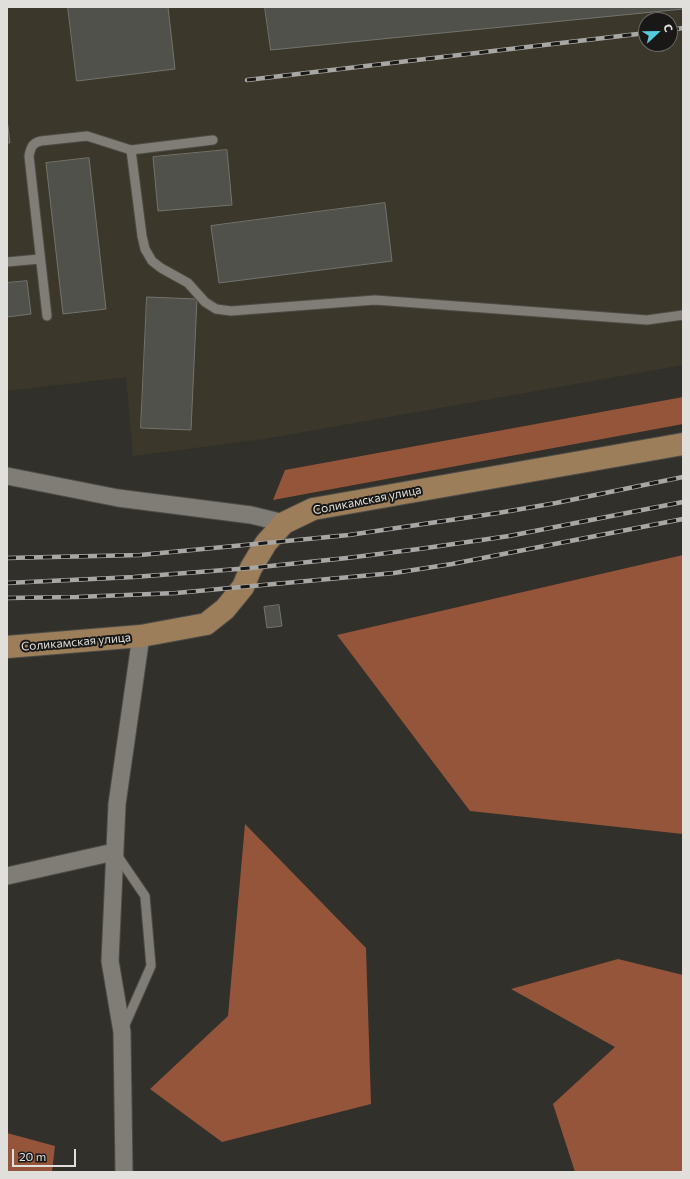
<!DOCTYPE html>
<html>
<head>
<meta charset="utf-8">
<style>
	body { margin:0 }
	#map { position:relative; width:690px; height:1179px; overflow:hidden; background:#32302a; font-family:Commissioner,sans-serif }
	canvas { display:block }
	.frame { position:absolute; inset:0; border:8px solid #e0dfdb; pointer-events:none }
	.north { position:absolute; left:638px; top:12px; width:40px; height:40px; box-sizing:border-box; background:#191816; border:1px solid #696865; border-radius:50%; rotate:68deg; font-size:11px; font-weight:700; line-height:16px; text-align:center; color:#e0dfdb }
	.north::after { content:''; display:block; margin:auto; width:14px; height:18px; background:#54cadc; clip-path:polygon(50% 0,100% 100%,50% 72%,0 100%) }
	.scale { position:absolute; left:12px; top:1149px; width:64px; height:18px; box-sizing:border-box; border:2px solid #e0dfdb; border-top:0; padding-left:5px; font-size:12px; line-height:14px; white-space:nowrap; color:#e0dfdb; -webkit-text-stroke:3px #191816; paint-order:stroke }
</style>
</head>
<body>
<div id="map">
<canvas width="690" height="1179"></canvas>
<div class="frame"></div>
<div class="north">С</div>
<div class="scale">20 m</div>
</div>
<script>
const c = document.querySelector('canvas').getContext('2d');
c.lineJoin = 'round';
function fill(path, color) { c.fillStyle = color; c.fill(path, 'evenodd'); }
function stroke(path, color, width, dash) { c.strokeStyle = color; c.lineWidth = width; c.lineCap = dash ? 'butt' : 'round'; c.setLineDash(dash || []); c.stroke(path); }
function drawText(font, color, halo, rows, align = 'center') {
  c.font = font + ' Commissioner,sans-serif'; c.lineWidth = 4; c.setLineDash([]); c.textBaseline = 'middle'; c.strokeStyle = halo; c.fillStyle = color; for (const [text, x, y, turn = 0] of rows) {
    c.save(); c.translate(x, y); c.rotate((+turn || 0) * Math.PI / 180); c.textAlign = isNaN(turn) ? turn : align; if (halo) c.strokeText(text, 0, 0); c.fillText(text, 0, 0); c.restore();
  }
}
fill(new Path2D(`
	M7,7H683V365L264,439L133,456L126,377L7,391ZM646,20H670V44H646Z`), '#3c372b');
fill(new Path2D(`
	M683,397V424L273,500L285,470Z
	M683,555V834L470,811L337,635Z
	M245,824L366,948L371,1104L222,1142L150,1089L228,1016Z
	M618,959L683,975V1172H575L553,1104L615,1047L511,989Z
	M7,1133L55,1146L52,1172H7Z`), '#94553b');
const building = new Path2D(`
	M68,7H168L175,69L77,81Z
	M265,7H683V9L271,50Z
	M7,119L10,143H7Z
	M227,150L232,205L158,211L153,157Z
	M89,158L106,309L63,314L46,163Z
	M385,203L392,261L219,283L211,226Z
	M27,281L31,314L7,317V283Z
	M147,297L197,299L191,430L141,428Z
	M279,605L282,626L267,628L264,607Z`);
fill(building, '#50514a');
stroke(building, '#72736c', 1);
const service = new Path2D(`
	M213,140L131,150L142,236L145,249L152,261L161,268L188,283L205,302L216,309L231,311L375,300L647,320L683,315
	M7,262L40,259
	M47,316L29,156C31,147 32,143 41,141L87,136L131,150
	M117,855L145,896L151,966L124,1027`);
const minor = new Path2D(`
	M7,476L118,498L251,515L284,523
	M7,876L114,852
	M124,1172L122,1032L110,961L117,804L141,636`);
const primary = new Path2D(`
	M7,647L141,636L206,624L225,609L243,587L251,568L266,543L284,523L313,509L683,444`);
stroke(service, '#4d4c47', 11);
stroke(minor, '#4d4c47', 19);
stroke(primary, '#4d4c47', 24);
stroke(service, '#807d76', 9);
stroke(minor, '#807d76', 17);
stroke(primary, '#9d7e5b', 22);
const rail = new Path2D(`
	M670,30L683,28
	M247,80L646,33
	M7,558L140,555L349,535L498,513L556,503L683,477
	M7,583L134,577L251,568L347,558L419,549L509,536L683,502
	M7,598L77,597L176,593L394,573L452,564L683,519`);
stroke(rail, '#a9a7a3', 4.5);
stroke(rail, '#191816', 3, [9]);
drawText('12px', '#e0dfdb', '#191816', [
	["Соликамская улица",367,500,-11],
	["Соликамская улица",76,642,-5]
]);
</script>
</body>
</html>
